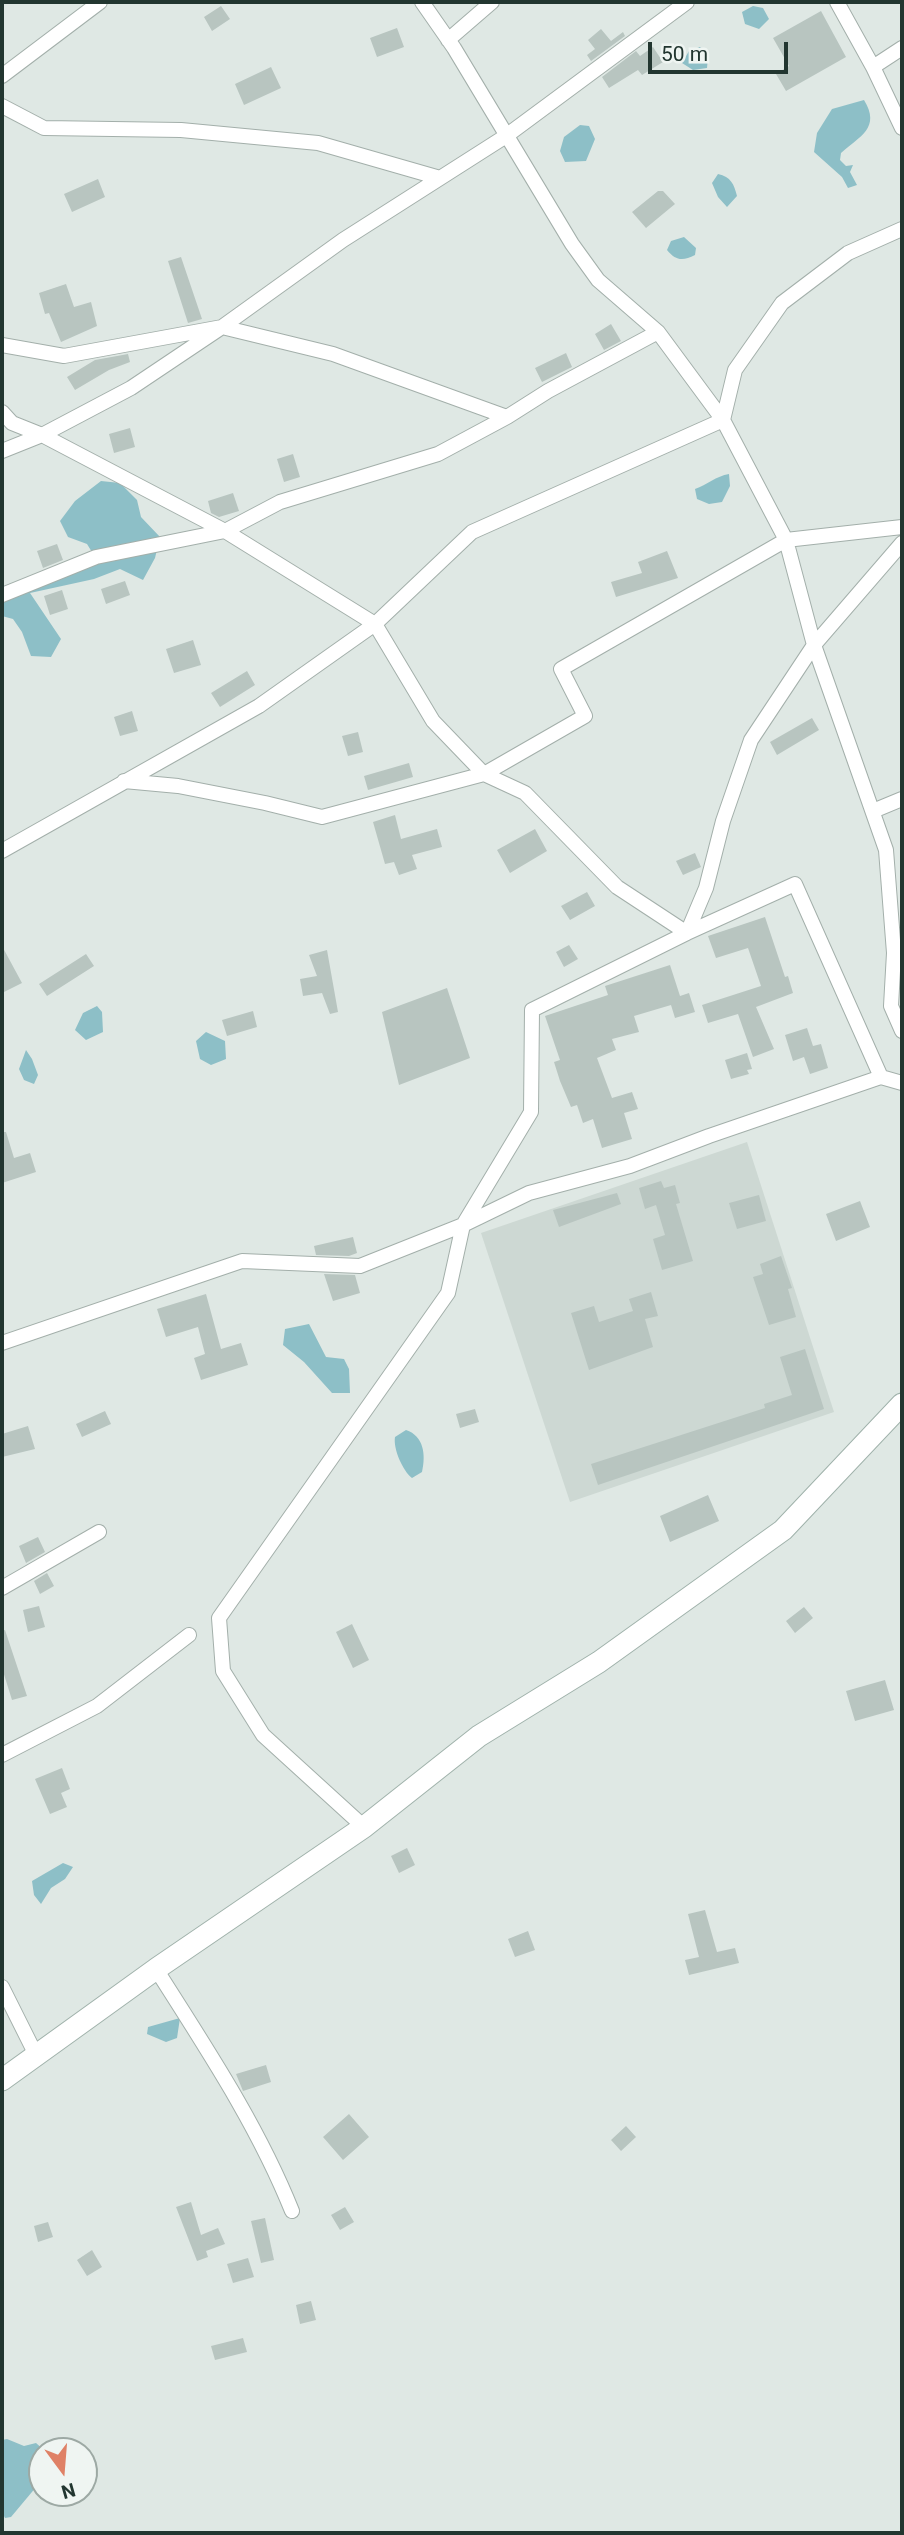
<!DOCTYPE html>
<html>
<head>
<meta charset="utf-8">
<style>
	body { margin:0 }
	#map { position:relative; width:904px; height:2535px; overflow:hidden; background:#dfe8e4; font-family:Roboto,sans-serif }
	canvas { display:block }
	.frame { position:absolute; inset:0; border:4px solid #223630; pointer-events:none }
	.north { position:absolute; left:28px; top:2437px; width:70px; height:70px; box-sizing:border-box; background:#eff5f2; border:2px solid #9da9a4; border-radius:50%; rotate:164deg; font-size:19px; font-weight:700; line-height:28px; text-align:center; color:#223630 }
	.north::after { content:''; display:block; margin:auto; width:24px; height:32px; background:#df8166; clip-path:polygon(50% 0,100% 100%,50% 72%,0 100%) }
	.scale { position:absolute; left:648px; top:42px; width:140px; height:32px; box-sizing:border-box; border:4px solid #223630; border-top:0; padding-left:9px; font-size:21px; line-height:24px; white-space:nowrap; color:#223630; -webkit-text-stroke:5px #eff5f2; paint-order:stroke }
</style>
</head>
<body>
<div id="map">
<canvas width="904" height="2535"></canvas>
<div class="frame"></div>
<div class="north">N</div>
<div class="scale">50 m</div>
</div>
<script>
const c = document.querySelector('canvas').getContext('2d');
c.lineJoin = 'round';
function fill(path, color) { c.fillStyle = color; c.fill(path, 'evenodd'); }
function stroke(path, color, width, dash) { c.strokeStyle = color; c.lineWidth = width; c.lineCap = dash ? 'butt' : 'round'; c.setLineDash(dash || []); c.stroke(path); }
fill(new Path2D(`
	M747,1142L834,1412L570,1502L481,1233Z`), '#cdd8d3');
fill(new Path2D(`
	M753,6L763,8L769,19L759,29L745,24L742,12Z
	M700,47L708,57L707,68L693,70L682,63L689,51Z
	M864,100C881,128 860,136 841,153L840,160L846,166L853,165L850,172L857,185L848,188L842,177L814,152L817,133L832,109Z
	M580,125L589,126L595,139L586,161L565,162L560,151L564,137Z
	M718,174C731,177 734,184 737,196L727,207L718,197L712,183Z
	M684,237L696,248L695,255C683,261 676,261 667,250L671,241Z
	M729,474L730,486L722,502L709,504L697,499L695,489C707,485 716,476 729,474Z
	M101,481L120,483L137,500L141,517L160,537L155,558L143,580L120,569L94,579L30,593L61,639L51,657L31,656L22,632L13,619L2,616V597L95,557L87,544L68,537L60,521L75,501Z
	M97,1006L102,1012L103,1032L86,1040L75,1030L83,1013Z
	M206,1032L225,1041L226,1059L211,1065L200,1059L196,1041Z
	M26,1050L32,1059L38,1075L34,1084L24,1080L19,1069Z
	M309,1324L326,1357L344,1359L349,1369L350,1393H332L304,1362L283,1345L285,1329Z
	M406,1430C424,1436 426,1455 422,1472L412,1478C403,1471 393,1449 395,1437Z
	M63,1863L73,1867L65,1879L51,1888L41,1904L34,1895L32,1881Z
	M180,2018L177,2038L166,2042L147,2034L148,2027Z
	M7,2439L24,2446L36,2443L45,2451H42V2480L11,2517L5,2518L2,2512V2440Z`), '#8dbfc7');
fill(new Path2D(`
	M221,6L230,19L212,31L204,17Z
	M821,11L846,57L786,91L776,74L789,66L773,38Z
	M397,28L404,47L377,57L370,38Z
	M601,29L611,41L623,32L625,36L591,61L587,55L595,49L588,40Z
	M653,47L663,62L642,75L638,70L609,88L602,77L636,51L640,56Z
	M271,67L281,88L244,105L235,84Z
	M98,179L105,197L72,212L64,194Z
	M658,191H663L675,204L646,228L632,212Z
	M181,257L202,319L188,323L168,261Z
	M66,284L74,307L91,302L97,326L61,342L49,313L45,314L39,293Z
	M611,324L621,341L604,350L595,334Z
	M566,353L572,367L542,382L535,368Z
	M128,354L130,362L109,370L75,390L67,377L95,360Z
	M130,428L135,447L114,453L109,434Z
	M293,454L300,477L284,482L277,459Z
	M233,493L239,511L219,517L211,513L208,501Z
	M57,544L63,560L43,568L37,551Z
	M667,551L678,578L616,597L611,582L642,573L638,562Z
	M125,581L130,595L106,604L101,589Z
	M62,590L68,609L50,615L44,596Z
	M193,640L201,665L174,673L166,649Z
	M247,671L255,685L220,707L211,693Z
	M132,711L138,731L120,736L114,717Z
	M812,718L819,730L777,755L770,742Z
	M358,732L363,752L348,756L342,736Z
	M409,763L413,777L368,790L364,776Z
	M395,815L401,839L437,829L442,847L412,855L417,869L399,875L394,862L385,864L373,822Z
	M535,829L547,851L510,873L497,850Z
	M695,853L701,867L683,875L676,861Z
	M587,892L595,906L570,920L561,906Z
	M765,917L785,977L788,976L793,993L756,1007L774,1049L753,1057L738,1014L708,1023L702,1005L761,986L748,948L716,958L708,936Z
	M569,945L578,959L564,967L556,952Z
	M2,946L22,983L2,993Z
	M327,950L338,1012L330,1014L322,993L303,996L300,979L317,976L309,955Z
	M86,954L94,966L47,996L39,984Z
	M670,965L680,996L689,993L695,1012L675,1018L671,1005L634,1016L639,1032L612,1039L616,1050L597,1058L612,1098L632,1092L638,1109L624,1113L632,1139L602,1148L593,1119L583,1123L577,1105L571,1107L560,1081L554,1062L560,1060L545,1016L608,995L605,986Z
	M447,988L470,1058L399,1085L382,1012Z
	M253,1011L257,1027L227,1036L222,1020Z
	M807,1028L813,1046L821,1044L828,1068L810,1074L804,1057L793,1061L785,1035Z
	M747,1053L752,1069L747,1070L749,1074L731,1079L725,1060Z
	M2,1132H6L14,1158L30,1153L36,1172L2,1183Z
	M661,1181L664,1188L675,1185L680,1203L676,1204L693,1261L662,1270L653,1239L665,1235L656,1205L645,1209L639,1188Z
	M617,1193L621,1204L559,1227L553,1210Z
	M759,1195L766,1221L737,1229L729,1203Z
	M860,1201L870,1227L836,1241L826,1214Z
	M353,1237L357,1253L349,1256L316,1255L314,1246Z
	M781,1256L792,1288L788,1289L796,1317L769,1325L753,1277L763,1274L760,1264Z
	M324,1274L355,1275L360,1293L333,1301Z
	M651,1292L658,1316L645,1319L653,1347L589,1370L571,1313L594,1306L599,1322L633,1311L629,1299Z
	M206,1294L221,1349L241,1343L248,1365L201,1380L194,1358L205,1354L198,1327L166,1337L157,1309Z
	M805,1349L824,1409L598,1485L591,1464L765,1408L764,1404L792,1395L780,1357Z
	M475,1409L479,1422L460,1428L456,1414Z
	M105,1411L111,1424L82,1437L76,1424Z
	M28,1426L35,1449L2,1457V1434Z
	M708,1495L719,1521L670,1542L660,1516Z
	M38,1537L45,1552L26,1563L19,1546Z
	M47,1573L54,1586L40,1594L34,1581Z
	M39,1606L45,1627L28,1632L23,1610Z
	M804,1607L813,1618L795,1633L786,1621Z
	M352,1624L369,1660L353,1668L336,1632Z
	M5,1630L27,1696L12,1700L2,1668V1631Z
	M885,1680L894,1710L855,1721L846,1691Z
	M62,1768L70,1789L61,1793L67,1807L50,1814L35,1779Z
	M407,1848L415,1865L399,1873L391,1856Z
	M705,1910L717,1952L735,1948L739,1963L689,1975L685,1960L699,1957L688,1914Z
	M528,1931L535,1950L515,1957L508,1939Z
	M266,2065L271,2082L243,2091L236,2074Z
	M349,2114L369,2137L343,2160L323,2137Z
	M626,2126L636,2137L621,2151L611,2140Z
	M191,2202L201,2235L218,2228L225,2244L206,2251L208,2257L197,2261L176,2207Z
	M345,2207L354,2222L340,2230L331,2215Z
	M265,2218L274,2260L261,2263L251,2221Z
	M48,2222L53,2237L38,2242L34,2226Z
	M92,2250L102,2267L87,2276L77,2260Z
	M248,2258L254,2277L233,2283L227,2264Z
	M311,2301L316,2320L300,2324L296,2305Z
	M243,2338L247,2352L215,2360L211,2346Z`), '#b8c5c0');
const street = new Path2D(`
	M422,2L454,48L572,244L598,280L658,332L723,420L786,540L814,645L886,850L894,953L891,1006L902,1031
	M837,2L873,67L902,128
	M448,40L492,2
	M873,67L902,48
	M2,76L100,2
	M2,106L44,128L181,130L318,143L440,178
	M2,345L64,356L222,327L333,354L507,417L548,391L658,332
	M2,412L12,423L42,435L225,531L375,624L433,721L484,774L525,793L617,887L687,933L795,884L881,1077L902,1083
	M723,420L735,370L782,303L848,253L902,229
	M2,451L42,435L131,388L222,327L343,240L506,136L687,2
	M2,595L96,557L225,531L280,502L438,454L507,417
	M124,781L178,786L265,803L322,817L484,774L585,716L561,669L786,540L902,527
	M873,811L902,799
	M2,851L259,706L375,624L472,532L723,420
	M2,1343L242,1261L360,1266L463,1225L529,1193L630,1166L709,1136L881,1077
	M2,1588L99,1532
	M2,1755L97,1706L189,1635
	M364,1827L263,1735L223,1671L219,1618L448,1293L463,1225L531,1112L532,1010L687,933L706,888L723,821L751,740L814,645L902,543
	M156,1969C206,2048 257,2124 292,2211
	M2,1987L36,2055`);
const secondary = new Path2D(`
	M2,2080L156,1969L364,1827L479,1736L599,1662L783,1530L902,1404`);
stroke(street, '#a3afaa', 16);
stroke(secondary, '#a0b2ab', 23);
stroke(street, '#fff', 14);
stroke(secondary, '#fff', 21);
</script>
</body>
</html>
